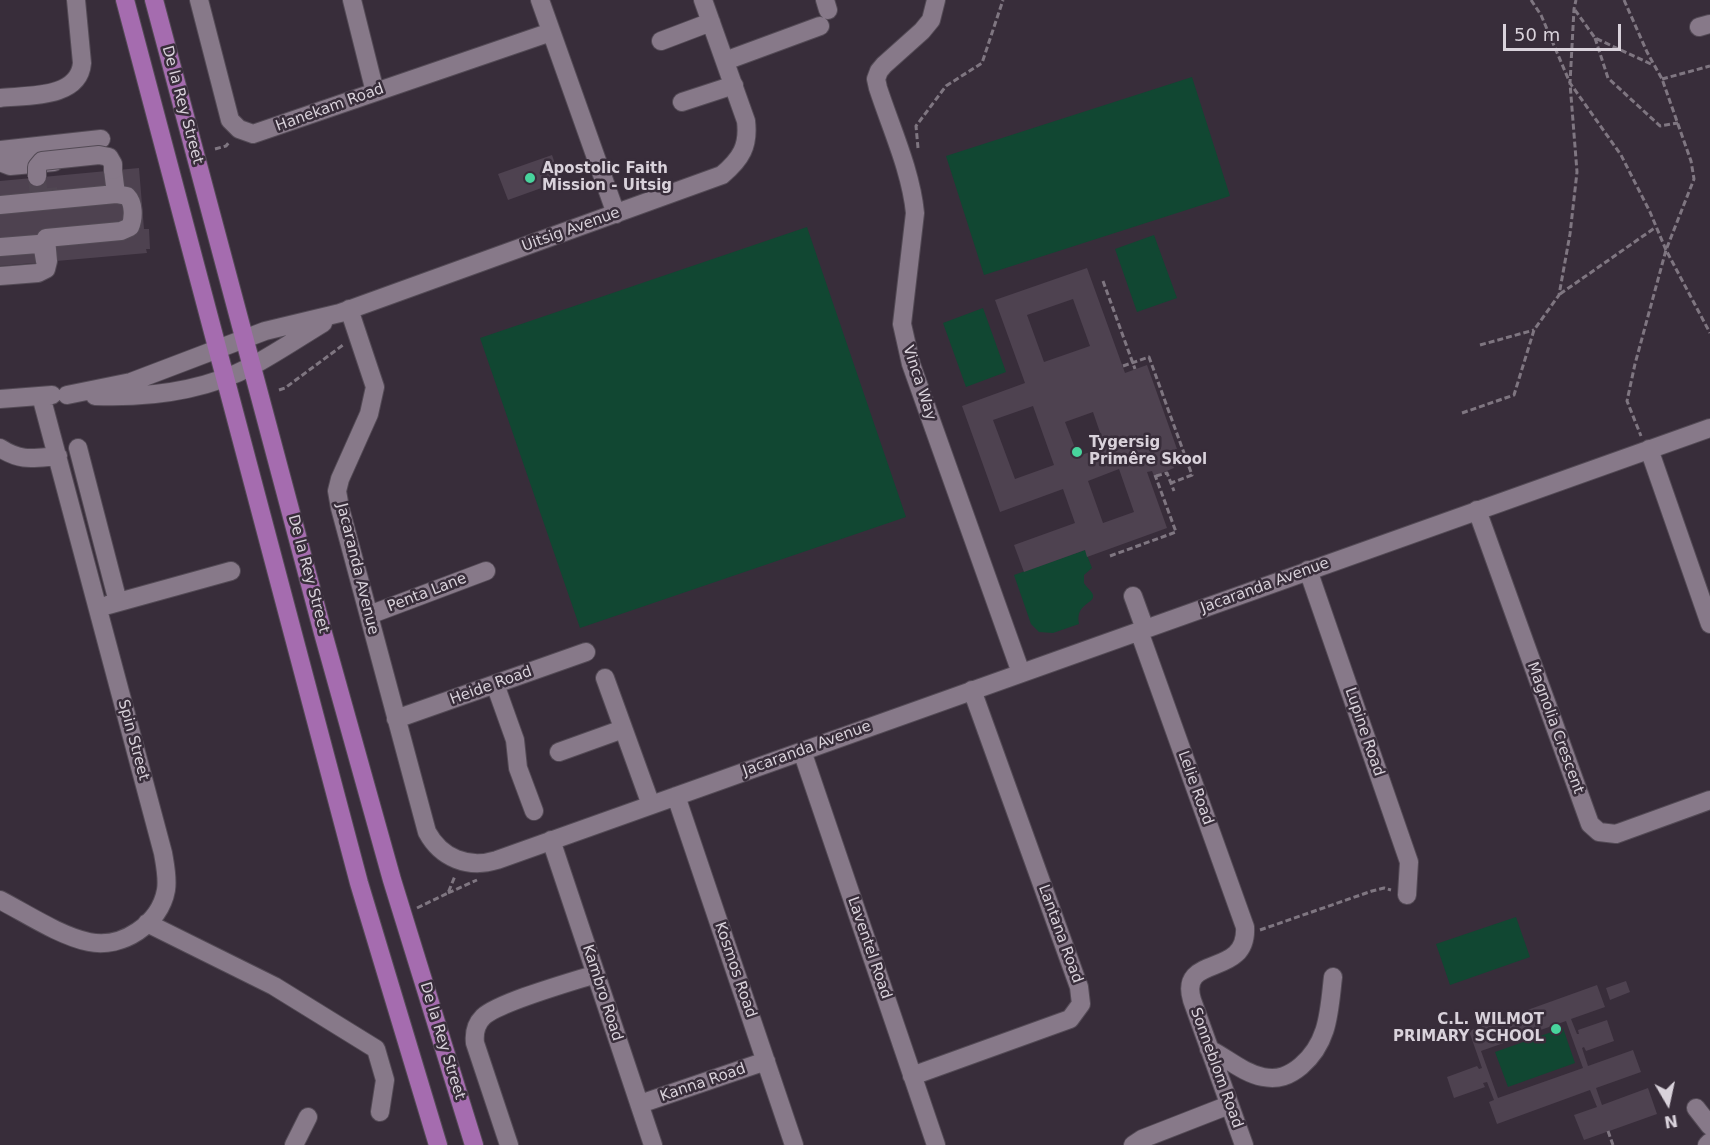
<!DOCTYPE html>
<html>
<head>
<meta charset="utf-8">
<style>
	body { margin:0 }
	#map { position:relative; width:1710px; height:1145px; overflow:hidden; background:#382d3a; font-family:"DejaVu Sans",sans-serif }
	canvas { display:block }
	.north { position:absolute; left:1638px; top:1073px; width:60px; height:60px; -webkit-text-stroke:4px #382d3a; paint-order:stroke; rotate:171deg; font-size:16px; font-weight:700; line-height:24px; text-align:center; color:#d9d2db }
	.north::after { content:''; display:block; margin:auto; width:21px; height:27px; background:#d9d2db; clip-path:polygon(50% 0,100% 100%,50% 72%,0 100%) }
	.scale { position:absolute; left:1503px; top:24px; width:118px; height:27px; box-sizing:border-box; border:3px solid #d9d2db; border-top:0; padding-left:8px; font-size:18px; line-height:21px; white-space:nowrap; color:#d9d2db; -webkit-text-stroke:4px #382d3a; paint-order:stroke }
</style>
</head>
<body>
<div id="map">
<canvas width="1710" height="1145"></canvas>
<div class="north">N</div>
<div class="scale">50 m</div>
</div>
<script>
const c = document.querySelector('canvas').getContext('2d');
c.lineJoin = 'round';
function fill(path, color) { c.fillStyle = color; c.fill(path, 'evenodd'); }
function stroke(path, color, width, dash) { c.strokeStyle = color; c.lineWidth = width; c.lineCap = dash ? 'butt' : 'round'; c.setLineDash(dash || []); c.stroke(path); }
function drawText(font, color, halo, rows, align = 'center') {
  c.font = font + ' "DejaVu Sans",sans-serif'; c.lineWidth = 5; c.setLineDash([]); c.textBaseline = 'middle'; c.strokeStyle = halo; c.fillStyle = color; for (const [text, x, y, turn = 0] of rows) {
    c.save(); c.translate(x, y); c.rotate((+turn || 0) * Math.PI / 180); c.textAlign = isNaN(turn) ? turn : align; if (halo) c.strokeText(text, 0, 0); c.fillText(text, 0, 0); c.restore();
  }
}
fill(new Path2D(`
	M1192,77L1230,196L984,275L946,156Z
	M807,227L906,517L580,628L480,338Z
	M1154,235L1177,298L1137,312L1115,249Z
	M983,308L1006,372L966,387L943,323Z
	M1085,550L1092,568L1084,575V583C1086,587 1092,591 1093,595C1095,604 1075,603 1079,624L1053,633L1039,632L1031,624L1014,575Z
	M1516,917L1530,957L1450,985L1436,944Z
	M1563,1028L1575,1063L1508,1087L1495,1052Z`), '#114732');
fill(new Path2D(`
	M552,155L561,181L508,200L498,174Z
	M139,168L144,229H149L150,249H146L147,253L0,266V181Z
	M1087,268L1125,373L1147,365L1177,449H1175L1179,461L1172,463L1174,468L1154,476L1152,471L1147,472L1167,528L1087,557L1085,550L1024,572L1014,545L1075,523L1063,489L1000,512L962,406L1025,383L995,300ZM1073,299L1090,346L1044,362L1027,315ZM1033,406L1054,465L1015,479L993,420ZM1093,412L1105,447L1078,456L1065,422ZM1119,469L1134,512L1103,523L1088,481Z
	M1626,981L1630,992L1610,1000L1606,988Z
	M1597,985L1605,1007L1571,1019L1577,1034H1579L1578,1030L1607,1020L1614,1041L1586,1051L1584,1047L1582,1048L1588,1066L1633,1050L1641,1072L1596,1088L1602,1105L1648,1088L1657,1114L1584,1140L1574,1115L1597,1107L1590,1090L1497,1124L1489,1102L1494,1100L1487,1082L1483,1083L1485,1087L1454,1098L1447,1077L1477,1066L1479,1069L1482,1068L1469,1031ZM1566,1021L1583,1068L1498,1098L1481,1051Z`), '#4e4250');
stroke(new Path2D(`
	M37,177L39,198L58,196`), '#504652', 18, [18, 9]);
const minor = new Path2D(`
	M199,0L230,120L239,129L253,134L551,32
	M352,0L375,92
	M540,0L616,214
	M825,0L828,10
	M936,0L931,20L922,31L884,65L879,71L876,79L878,88C891,128 911,171 915,213L902,324L911,364L1021,673
	M1699,27L1710,24
	M661,41L711,22
	M725,61L820,26
	M0,98C27,95 79,99 82,63L76,0
	M682,102L734,85
	M0,150L101,139
	M0,162L10,166L54,162
	M0,205L116,194
	M0,247L38,244L43,249L45,261
	M0,276L38,273L46,269L48,261L46,238L121,231L130,227C134,218 134,203 127,196L116,194L113,170
	M349,309L375,387L369,414L340,479L337,491L340,508L427,832C441,858 468,869 497,860L1710,428
	M67,395L131,382L265,331L340,313L722,175C741,159 749,146 746,121L703,0
	M95,396C148,398 204,391 252,366C276,353 300,337 323,323
	M0,399L52,395
	M0,448C22,462 33,458 58,456
	M78,448L118,602
	M1649,449L1710,624
	M1477,510L1590,824L1599,832L1616,834L1710,800
	M1308,570L1409,862L1407,895
	M1133,596L1145,629
	M108,605L231,571
	M369,615L486,571
	M1139,631L1245,927C1248,979 1178,953 1192,1000L1244,1145
	M605,678L651,805
	M495,684L515,740L518,768L534,811
	M396,719L586,652
	M802,751L936,1145
	M559,752L623,729
	M676,796L794,1145
	M551,840L653,1145
	M0,900C27,914 60,936 89,942C122,949 160,924 166,890C168,878 165,865 163,853L41,396
	M147,923L274,986L376,1049L385,1080L380,1112
	M1209,1049C1227,1058 1243,1073 1263,1077C1278,1080 1289,1076 1301,1066C1329,1042 1329,1011 1333,977
	M912,1076L1070,1019L1081,1004L1079,987L972,690
	M640,1104L766,1061
	M1696,1108L1710,1126
	M294,1145L308,1117
	M509,1145L475,1043C474,1034 476,1024 483,1017C499,1002 571,982 596,974
	M1133,1145L1142,1139L1229,1105
	M1707,1145L1710,1142`);
const major = new Path2D(`
	M125,0L359,883L438,1145
	M154,0L323,633L392,880L474,1145`);
stroke(minor, '#534a55', 20);
stroke(major, '#534a55', 20);
stroke(new Path2D(`
	M1531,0L1541,15L1570,83L1574,9L1576,0
	M1624,0L1647,52L1662,79L1691,161L1694,179L1666,250L1635,364L1627,401L1641,436
	M1575,10L1595,38L1653,65
	M1595,38L1608,78L1660,126L1678,123
	M1662,79L1710,66
	M918,148L916,126L946,86L982,63L1003,0
	M215,149L226,146L230,141
	M1103,281L1135,369
	M1560,294L1656,227
	M1480,345L1534,330
	M1123,366L1149,357L1192,475L1171,483
	M279,390L285,388L343,345
	M1462,413L1514,395L1534,330L1559,295L1570,234L1577,172L1570,83L1621,155L1650,212L1666,250L1710,333
	M1156,476L1167,473L1174,491
	M1110,556L1176,532L1155,475
	M448,893L477,880
	M417,908L448,893L455,876
	M1260,930L1372,891L1384,888L1391,890
	M1608,1131L1613,1145`), '#7f7681', 3, [6, 3]);
stroke(minor, '#877989', 18);
stroke(major, '#a56caf', 18);
const minorBridge = new Path2D(`
	M37,177V167L42,161L99,155L109,157L113,164V170`);
stroke(minorBridge, '#534a55', 20, []);
stroke(minorBridge, '#877989', 18);
for (const [x, y, r, color] of [
	[530,178,6,"#48d49d"],
	[1077,452,6,"#48d49d"],
	[1556,1029,6,"#48d49d"]
]) { const dot = new Path2D(); dot.arc(x, y, r, 0, 2 * Math.PI); c.fillStyle = color; c.fill(dot); stroke(dot, '#382d3a', 2); }
drawText('15px', '#d9d2db', '#382d3a', [
	["De la Rey Street",182,105,75],
	["Hanekam Road",330,108,-20],
	["Uitsig Avenue",571,230,-20],
	["Vinca Way",919,383,72],
	["Jacaranda Avenue",357,569,76],
	["De la Rey Street",308,574,75],
	["Jacaranda Avenue",1265,586,-20],
	["Penta Lane",427,593,-21],
	["Heide Road",491,686,-20],
	["Magnolia Crescent",1555,728,70],
	["Lupine Road",1364,732,71],
	["Spin Street",133,740,75],
	["Jacaranda Avenue",807,749,-20],
	["Lelie Road",1195,788,70],
	["Lantana Road",1060,934,70],
	["Laventel Road",869,948,71],
	["Kosmos Road",735,970,71],
	["Kambro Road",602,993,72],
	["De la Rey Street",442,1041,73],
	["Sonneblom Road",1216,1068,70],
	["Kanna Road",703,1083,-19]
]);
drawText('bold 15px', '#d9d2db', '#382d3a', [
	["Apostolic Faith",542,169],
	["Mission - Uitsig",542,186],
	["Tygersig",1089,443],
	["Primêre Skool",1089,460],
	["C.L. WILMOT",1544,1020,"right"],
	["PRIMARY SCHOOL",1544,1037,"right"]
], 'left');
</script>
</body>
</html>
